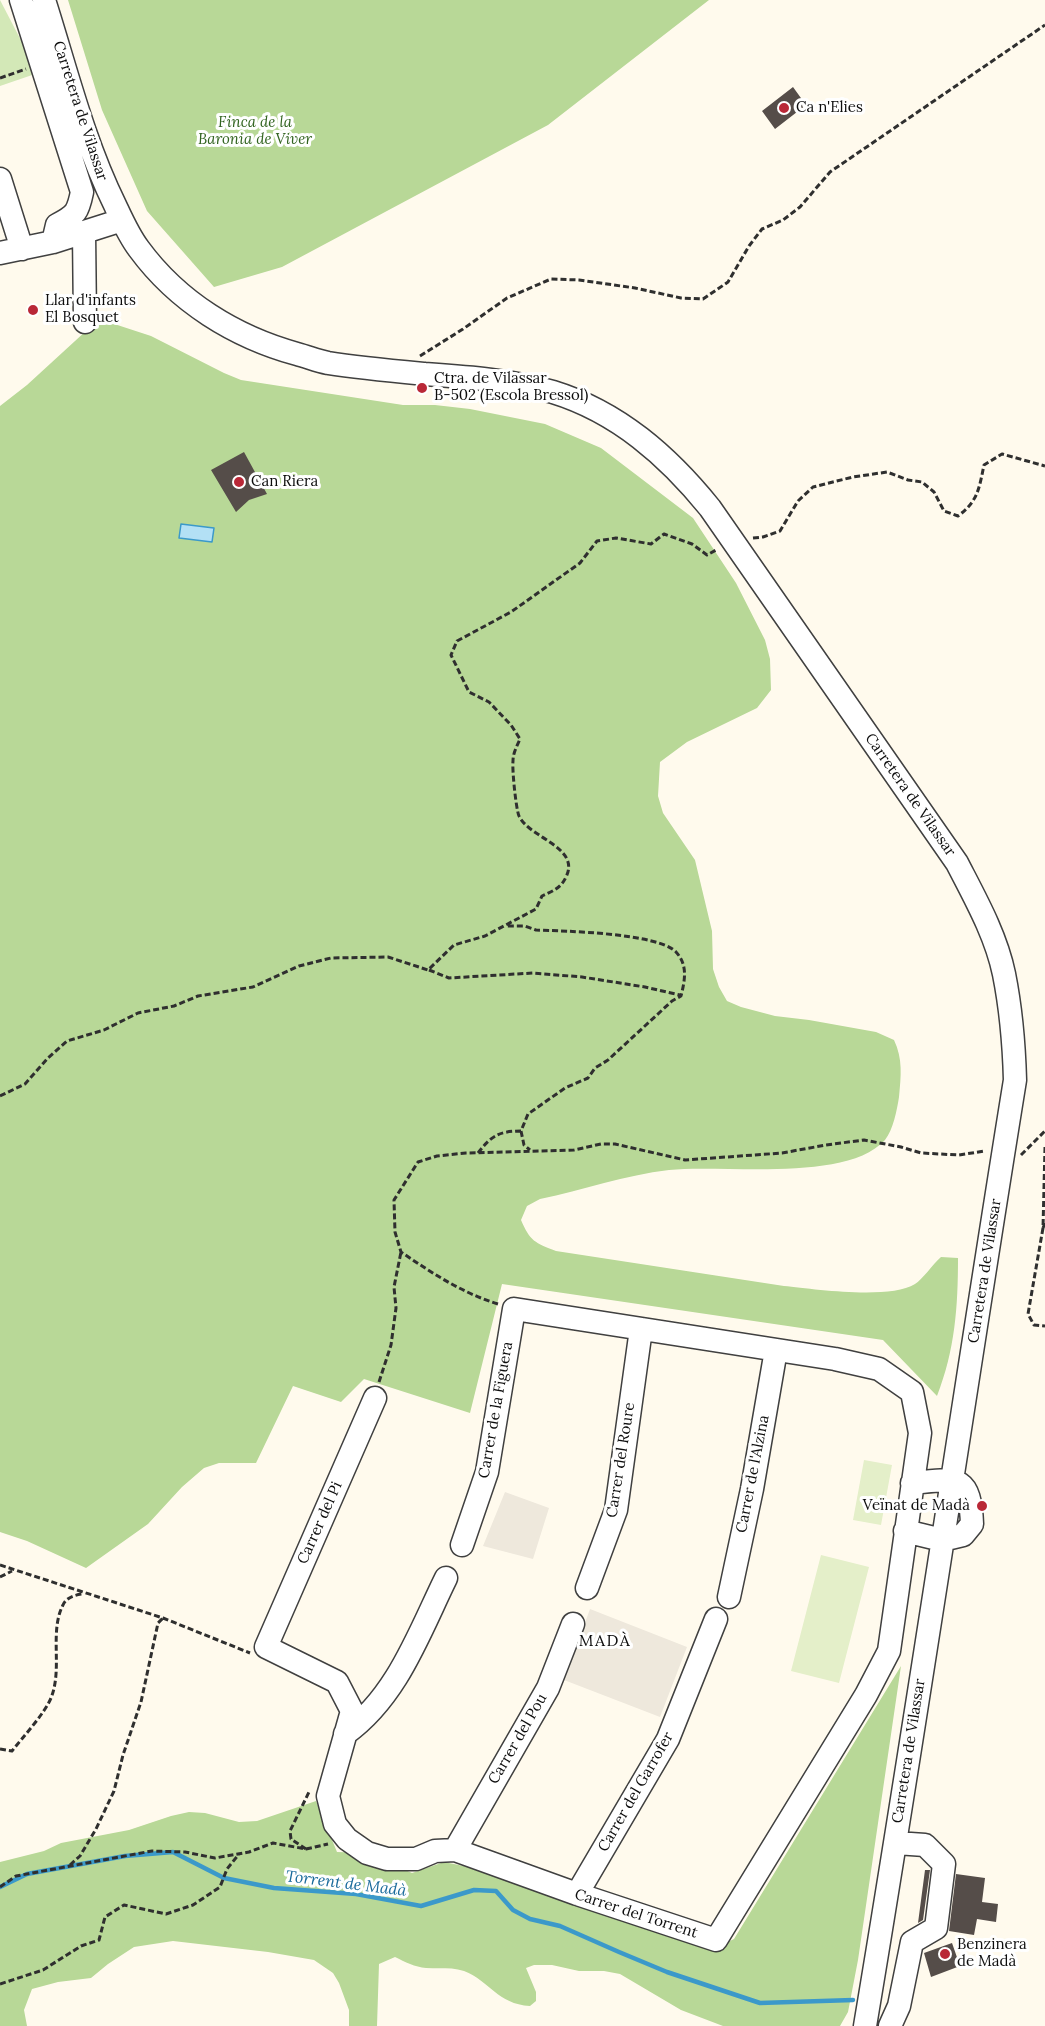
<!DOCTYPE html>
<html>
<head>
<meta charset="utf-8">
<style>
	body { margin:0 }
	canvas { display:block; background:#fffaed }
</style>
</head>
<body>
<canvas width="1045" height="2026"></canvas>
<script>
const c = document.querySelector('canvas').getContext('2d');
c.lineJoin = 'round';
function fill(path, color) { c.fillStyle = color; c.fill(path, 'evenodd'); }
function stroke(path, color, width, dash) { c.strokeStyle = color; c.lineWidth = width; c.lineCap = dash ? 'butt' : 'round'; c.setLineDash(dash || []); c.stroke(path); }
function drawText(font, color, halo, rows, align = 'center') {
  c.font = font + ' Lora,serif'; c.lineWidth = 6; c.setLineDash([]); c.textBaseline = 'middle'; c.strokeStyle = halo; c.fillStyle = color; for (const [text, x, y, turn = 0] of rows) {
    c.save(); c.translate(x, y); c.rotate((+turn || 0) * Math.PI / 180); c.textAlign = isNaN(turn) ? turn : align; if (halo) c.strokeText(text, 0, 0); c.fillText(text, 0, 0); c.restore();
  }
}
fill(new Path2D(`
	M0,0L38,73L0,86Z`), '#d3e8b7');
fill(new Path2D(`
	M68,0H709L548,125L282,267L214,287L147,211L102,110Z
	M99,319L151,336L224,373L241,380L403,405H435L470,409L545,424L601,448L693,518L736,583L765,640L770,659L771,690L757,708L687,742L660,762L658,796L663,813L695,860L712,931L713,969L719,987L727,1001L741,1007L775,1016L809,1020L876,1032L894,1040C903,1059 901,1076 899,1097C897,1110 893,1130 885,1140C846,1183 723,1164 669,1170C625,1175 583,1190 540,1199L527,1206L521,1220C530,1241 535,1243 556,1251L784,1286C814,1289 889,1300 915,1284C922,1280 933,1264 941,1257L958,1258C958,1307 955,1350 937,1396L883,1340L502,1284L470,1413L364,1379L341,1402L293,1386L256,1463H219L204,1468L182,1487L148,1524L86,1568L27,1541L0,1532V406L27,385Z
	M901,1666L858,1960L848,2012L840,2026H723L681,2010L620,1974L604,1971H579L552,1965H534L526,1968L536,1992V2001L530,2006C497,2004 490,1981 464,1971C452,1967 439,1969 426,1968C415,1967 405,1962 395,1957L379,1964L377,2026H349V2010L339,1983L333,1973L314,1960L268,1952L173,1941L134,1947L108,1964L91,1978L58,1982L32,1989L24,2010L27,2026H0V1862L44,1851L61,1843L129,1830L171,1816L189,1812L205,1813L239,1822L257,1821L316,1801L337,1852L367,1853L412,1873L444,1862L488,1871L713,1949L734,1939Z`), '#b8d897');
fill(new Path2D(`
	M864,1460L892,1465L881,1525L853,1520Z
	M821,1555L869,1567L839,1683L791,1671Z`), '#e4efc9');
fill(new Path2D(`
	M505,1492L549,1508L533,1559L483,1546Z
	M590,1609L687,1647L660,1717L564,1680Z`), '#eee8dc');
const water = new Path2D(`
	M181,524L214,528L212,542L179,538Z`);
fill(water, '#b3e0f5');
stroke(water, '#3b99ca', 1.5);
stroke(new Path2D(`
	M0,1887L27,1874L125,1856L173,1852L224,1878L274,1888L356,1894L421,1906L474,1890L496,1891L513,1910L530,1919L560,1926L619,1952L667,1972L760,2003L853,2000`), '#3b99ca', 4.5);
fill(new Path2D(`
	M793,87L806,105L775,129L762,111Z
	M244,452L267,494L249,500L236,512L211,470Z
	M925,1870H930L923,1920L918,1923Z
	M956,1874L985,1878L982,1902L998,1904L996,1922L977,1919L974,1935L949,1931Z
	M952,1943L960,1966L931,1977L924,1953Z`), '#554d49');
const minor = new Path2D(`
	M21,0L82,192C78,212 76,215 57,225L53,242
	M44,0C66,69 83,140 115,205C122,220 129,236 139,249C178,302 235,337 297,354C308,357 318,361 328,363C360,368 393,371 425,374C467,377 512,380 553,392C618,412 668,456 710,508L957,863C975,898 996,935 1004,974C1011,1009 1014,1044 1015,1080C964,1395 918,1711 865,2026
	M0,179L22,249
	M84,232L85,322
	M0,253L53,242L122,220
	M375,1398L266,1647L337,1682L352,1711L328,1796L335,1824L347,1839L367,1853L387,1859H416L435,1851L455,1850L577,1894L716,1940L866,1695L889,1651L920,1433L912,1392L879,1369L835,1359L514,1309L487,1472L462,1545
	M905,1531L942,1540L963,1535L972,1524C970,1472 955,1479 912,1483
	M587,1588L616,1510L641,1329
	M729,1597L752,1489L776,1350
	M345,1734C397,1697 419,1633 446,1578
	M455,1850L548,1688L573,1624
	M577,1894L668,1739L716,1619
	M890,2026L899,2006L912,1942L936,1928L944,1864L925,1845L896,1843`);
stroke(minor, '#404040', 25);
stroke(new Path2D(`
	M0,78L26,69
	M420,356L463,329L507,298L551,279L579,280L635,288L681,298L703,299L728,282L749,246L762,229L783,220L800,207L830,172L1045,25
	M753,538L763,537L780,531L798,501L813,487L853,477L887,472L908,480L922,482L934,492L944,511L958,516C978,501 979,489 984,465L1002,454L1045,466
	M429,970L449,978L533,973L582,977L645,987L680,995
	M0,1096L25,1084L48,1058L67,1041L104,1030L138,1013L174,1006L198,996L253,987L299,966L331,958L388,957L428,970L454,945L485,936L536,909L542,896C553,891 561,888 566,877C581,847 529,838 519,816C516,809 512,770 513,761C513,753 517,746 520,739L511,725L489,702L469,692L451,655L457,641L511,612L580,563L597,541L616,538L651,544L664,534L692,544L707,555L716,550
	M521,1131L524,1145L530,1150
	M1045,1147L1043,1228L1045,1223
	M478,1153C491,1136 499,1131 521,1131L528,1114L565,1088L588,1078L595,1068L608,1060L672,1001L681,996C685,980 688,965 676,952C658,933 564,931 536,930L525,926H507
	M1021,1155L1045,1131
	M1043,1228L1028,1314L1034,1325L1045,1326
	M498,1304C462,1293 432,1273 401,1252L395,1232L394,1200L418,1162L437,1156L466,1153L574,1150L601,1144H615L685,1160L782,1153L826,1145L864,1140L901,1147L921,1153L959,1155L985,1151
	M379,1382L391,1345L396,1308L394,1287L401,1252
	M0,1565L163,1618L250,1653
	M0,1577L12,1571
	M0,1749L12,1751C23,1737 45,1713 51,1698C63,1668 49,1632 63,1605C66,1598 74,1595 82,1594
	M306,1849L291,1839L290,1831L309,1792
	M70,1865L80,1856L96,1829L114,1791L123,1755L141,1702L158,1623L163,1618
	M0,1887L16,1876L152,1851L185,1852L215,1858L249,1852L273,1843L306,1849L328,1844
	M0,1984L43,1970L81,1946L99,1940L105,1917L124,1905L166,1914L193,1905L220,1887L227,1869L239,1854`), '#2f2f2f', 3, [6, 3]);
stroke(minor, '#fff', 22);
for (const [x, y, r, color] of [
	[784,108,6,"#b92837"],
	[33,310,6,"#b92837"],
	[422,388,6,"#b92837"],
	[239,482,6,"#b92837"],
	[982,1506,6,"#b92837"],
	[945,1954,6,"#b92837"]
]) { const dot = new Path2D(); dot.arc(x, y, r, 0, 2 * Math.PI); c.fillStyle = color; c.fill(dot); stroke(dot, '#fff', 2); }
drawText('15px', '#0d0d0d', '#fff', [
	["Ca n'Elies",796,108],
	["Llar d'infants",45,301],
	["El Bosquet",45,318],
	["Ctra. de Vilassar",434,379],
	["B-502 (Escola Bressol)",434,396],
	["Can Riera",251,482],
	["Veïnat de Madà",970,1506,"right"],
	["Benzinera",957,1945],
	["de Madà",957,1962]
], 'left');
drawText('15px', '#0d0d0d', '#fff', [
	["Carretera de Vilassar",80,111,72],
	["Carretera de Vilassar",910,795,55],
	["Carretera de Vilassar",985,1271,-81],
	["Carrer de la Figuera",496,1410,-80],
	["Carrer del Roure",621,1460,-81],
	["Carrer de l'Alzina",753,1474,-79],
	["Carrer del Pi",320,1523,-66],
	["Carrer del Pou",518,1739,-60],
	["Carretera de Vilassar",909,1751,-81],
	["Carrer del Garrofer",636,1792,-60],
	["Carrer del Torrent",636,1914,18]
]);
drawText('italic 15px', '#31631f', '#fff', [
	["Finca de la",255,123],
	["Baronia de Viver",255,140]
]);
c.letterSpacing = '1.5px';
drawText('16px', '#0d0d0d', '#fff', [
	["MADÀ",605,1641]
]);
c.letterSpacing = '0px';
drawText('italic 16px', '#196a9b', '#fff', [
	["Torrent de Madà",346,1884,7]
]);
</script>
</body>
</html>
